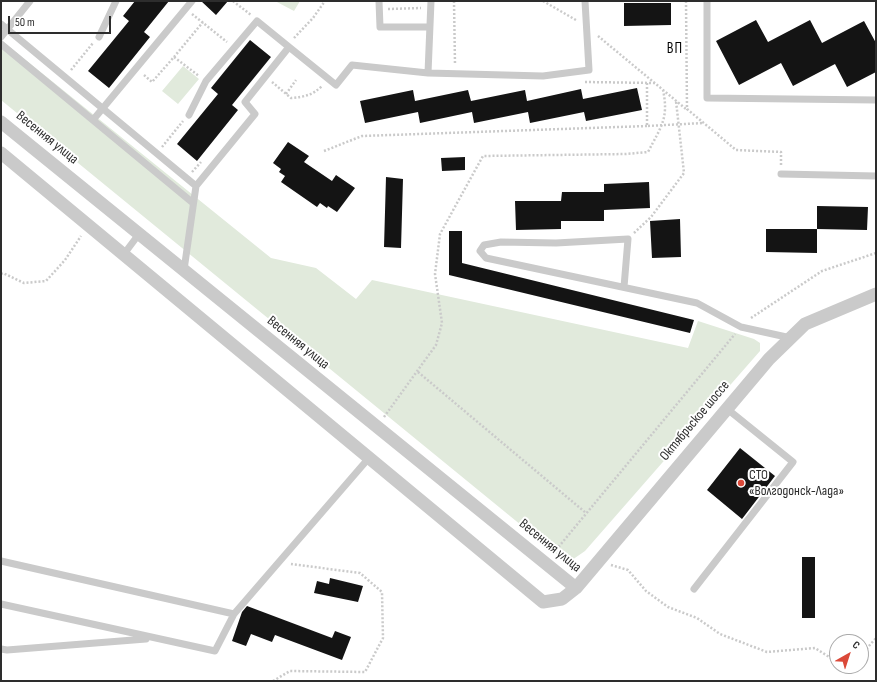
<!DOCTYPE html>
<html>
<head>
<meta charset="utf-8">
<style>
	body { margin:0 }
	#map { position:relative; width:877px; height:682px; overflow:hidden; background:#fff; font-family:"Sofia Sans Condensed",sans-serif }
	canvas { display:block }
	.frame { position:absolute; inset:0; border:2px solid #2d2d2d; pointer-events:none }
	.north { position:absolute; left:829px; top:634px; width:40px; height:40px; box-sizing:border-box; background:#fff; border:1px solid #ababab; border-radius:50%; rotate:39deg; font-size:11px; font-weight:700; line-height:16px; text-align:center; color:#2d2d2d }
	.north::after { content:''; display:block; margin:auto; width:14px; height:18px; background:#db4939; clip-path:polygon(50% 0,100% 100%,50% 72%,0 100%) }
	.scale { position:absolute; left:8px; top:16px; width:103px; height:18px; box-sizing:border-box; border:2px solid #2d2d2d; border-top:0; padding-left:5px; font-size:12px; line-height:14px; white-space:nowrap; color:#2d2d2d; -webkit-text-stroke:3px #fff; paint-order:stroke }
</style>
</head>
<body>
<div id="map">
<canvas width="877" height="682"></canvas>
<div class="frame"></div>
<div class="north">С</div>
<div class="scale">50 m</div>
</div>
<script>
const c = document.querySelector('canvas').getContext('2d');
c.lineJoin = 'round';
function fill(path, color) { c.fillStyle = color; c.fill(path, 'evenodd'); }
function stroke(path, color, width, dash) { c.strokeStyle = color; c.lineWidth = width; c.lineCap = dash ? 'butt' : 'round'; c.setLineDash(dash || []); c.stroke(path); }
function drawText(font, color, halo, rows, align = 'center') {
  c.font = font + ' "Sofia Sans Condensed",sans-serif'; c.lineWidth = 4; c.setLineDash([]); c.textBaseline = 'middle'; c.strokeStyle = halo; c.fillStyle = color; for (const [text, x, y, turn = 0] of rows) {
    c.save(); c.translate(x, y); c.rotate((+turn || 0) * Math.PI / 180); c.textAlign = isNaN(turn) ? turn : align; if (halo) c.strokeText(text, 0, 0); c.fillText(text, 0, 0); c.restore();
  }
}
fill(new Path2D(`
	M275,1H300L294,11Z
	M1,40L271,258L316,268L356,299L372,280L688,348L698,321L754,339L760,343V351L585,551L572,560L565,561L1,100Z
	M183,66L199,79L178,104L162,91Z`), '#e1eadc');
fill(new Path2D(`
	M135,1H169L144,32L150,37L109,88L88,71L129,21L123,16Z
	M201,1H228L216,15Z
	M624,3H671V25L624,26Z
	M756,20L768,42L810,20L822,43L864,21L876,43V72L847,87L835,64L793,86L781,63L739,85L716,41Z
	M250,40L271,57L232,105L238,110L197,161L177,144L218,94L211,88Z
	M637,88L642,110L586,121L584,112L530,123L528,112L474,123L472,112L420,123L418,112L365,123L360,101L413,90L415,101L468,90L471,101L525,90L527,101L581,89L583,99Z
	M288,142L309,156L304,162L332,181L336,175L355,188L337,212L328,206L327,208L320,203L317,207L281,182L285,176L279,172L281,169L273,163Z
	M465,157V170L442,171L441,158Z
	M386,177L403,179L401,248L384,247Z
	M649,182L650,208L604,210V221H561V229L516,230L515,201H561L562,192H604V184Z
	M817,206L868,207L867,230L817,229Z
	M680,219L681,257L652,258L650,221Z
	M766,229H817V253L766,252Z
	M449,231H462V263L694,320L690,333L449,275Z
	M740,448L775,476L742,519L707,490Z
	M802,557H815V618H802Z
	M330,578L363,586L358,602L314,593L317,581L329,584Z
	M247,606L332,638L335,631L351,637L342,660L275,635L272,642L251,634L246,646L232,641L242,612Z`), '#141414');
stroke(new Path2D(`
	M233,1L251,15
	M454,1L455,65
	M543,1L576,20
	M686,1L687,109L736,150L781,152V166
	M388,9L421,8
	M192,14L227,42
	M598,36L686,109
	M294,38L313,18L325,1
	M174,57L203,22
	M71,70L93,43
	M144,75L152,82L174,57L199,76
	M272,82L291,98C304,97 313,95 322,86
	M585,82L655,83
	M647,83V126L703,123
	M286,94L296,80
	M162,147L183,121
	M324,151L362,136L647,126
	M192,172L201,162
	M634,233L651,217L684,173L676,101
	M1,274L3,273L24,283L46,281L65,260L81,236
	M751,318L822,271L876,253
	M418,372L586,513
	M384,417L436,345L442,323L435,274L440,234L483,156L626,154L648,152C661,127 669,118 663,90
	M556,550L735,334
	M611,565L628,570L646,591L668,607L697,618L720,634L767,652L815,648L837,662
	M861,655L876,638
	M273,681L290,671L365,672L383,638L382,592L360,573L291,564`), '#cacaca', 2.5, [2, 2]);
stroke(new Path2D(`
	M379,1L380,27H429
	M431,1L428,73L543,76L589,70L585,1
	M707,1V98L876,100
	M1,24L196,186
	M1,37L30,1
	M99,37L116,1
	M1,44L193,203
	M189,115L206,81L257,21L289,47
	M93,120L192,1
	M781,174L876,176
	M124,254L139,234
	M184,270L196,186L255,114L245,102L289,47L336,85L352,65L428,73
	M624,287L628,239L556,243L501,242L484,245L480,251L486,258L697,303L741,327L791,338
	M1,561L234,614
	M694,589L793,462L726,408
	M1,604L215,651L234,614L368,459
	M1,649L7,650L146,639`), '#cacaca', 7);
stroke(new Path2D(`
	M1,122L576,588
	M1,153L543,602L562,599L576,588L769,359L805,324L876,294`), '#cacaca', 13);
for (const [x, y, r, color] of [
	[741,483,4,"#db4939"]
]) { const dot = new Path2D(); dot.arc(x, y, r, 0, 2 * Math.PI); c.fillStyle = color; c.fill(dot); stroke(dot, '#fff', 1.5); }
drawText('14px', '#2d2d2d', '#fff', [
	["Весенняя улица",47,138,39],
	["Весенняя улица",298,343,39],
	["Октябрьское шоссе",695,421,-50],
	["Весенняя улица",550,546,39]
]);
drawText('14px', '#2d2d2d', '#fff', [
	["СТО",749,475],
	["«Волгодонск-Лада»",749,491]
], 'left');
c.letterSpacing = '1px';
drawText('15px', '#000', '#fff', [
	["ВП",675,49]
]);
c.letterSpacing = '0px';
</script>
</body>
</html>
